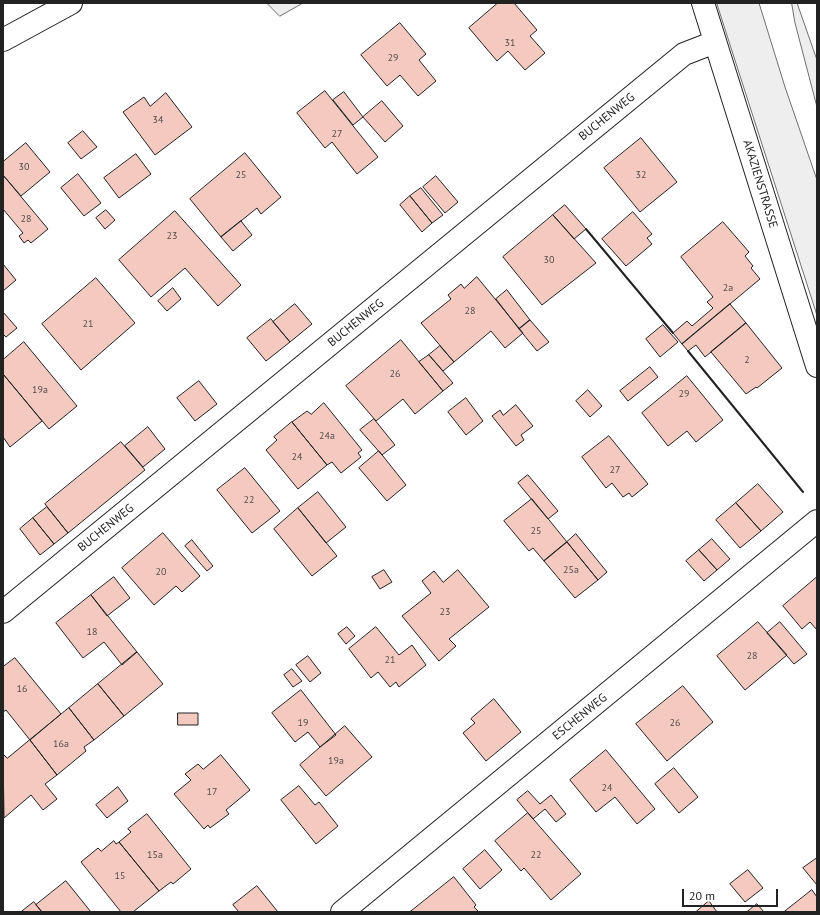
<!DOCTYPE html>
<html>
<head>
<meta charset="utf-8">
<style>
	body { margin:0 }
	#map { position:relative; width:820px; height:915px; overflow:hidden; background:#fff; font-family:"PT Sans",sans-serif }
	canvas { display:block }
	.frame { position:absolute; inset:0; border:4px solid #222; pointer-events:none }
	.scale { position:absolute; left:682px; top:889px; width:96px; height:18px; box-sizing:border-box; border:2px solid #222; border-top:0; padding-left:5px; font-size:12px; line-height:14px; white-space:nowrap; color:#222; -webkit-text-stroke:3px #fff; paint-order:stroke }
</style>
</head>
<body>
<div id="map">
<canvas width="820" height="915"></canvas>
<div class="frame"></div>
<div class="scale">20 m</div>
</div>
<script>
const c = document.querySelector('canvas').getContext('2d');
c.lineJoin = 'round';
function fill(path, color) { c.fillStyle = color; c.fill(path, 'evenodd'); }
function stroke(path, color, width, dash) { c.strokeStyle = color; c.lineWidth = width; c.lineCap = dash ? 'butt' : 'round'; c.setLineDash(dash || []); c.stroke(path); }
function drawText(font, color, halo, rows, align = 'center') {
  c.font = font + ' "PT Sans",sans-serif'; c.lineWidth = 3; c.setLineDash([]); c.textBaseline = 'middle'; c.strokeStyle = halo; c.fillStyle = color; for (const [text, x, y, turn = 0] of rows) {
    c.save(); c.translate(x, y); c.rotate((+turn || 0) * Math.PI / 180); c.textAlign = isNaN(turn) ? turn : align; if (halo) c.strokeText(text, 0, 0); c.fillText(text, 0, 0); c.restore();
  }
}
const green = new Path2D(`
	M267,3H303L280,16Z
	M717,3H759L785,87L817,180V315Z
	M792,3H797L817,60V107L795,23Z`);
fill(green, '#eee');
stroke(green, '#6f6f6f', 1);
const building = new Path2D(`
	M498,3H514L537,30L530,36L545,53L525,70L508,51L497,61L469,28Z
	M400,23L426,54L419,60L436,81L418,96L400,75L387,86L361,55Z
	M325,91L378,157L357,174L332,142L325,148L297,113Z
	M344,92L363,117L353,125L333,100Z
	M166,93L192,127L155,155L123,112L144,97L150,106Z
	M382,101L403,126L385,142L363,117Z
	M83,131L97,147L81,159L68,143Z
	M641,138L677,182L640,212L604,168Z
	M26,143L50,172L21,196L3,175V162Z
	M245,153L281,197L261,214L257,208L221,237L190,199Z
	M136,154L151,174L119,198L104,178Z
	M78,174L101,203L84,216L61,188Z
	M3,175L48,229L31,243L28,240L24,243L19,236L23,233L3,209Z
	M436,176L458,202L445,213L423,187Z
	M421,188L443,215L432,223L410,196Z
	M410,196L432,223L422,232L400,205Z
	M565,205L586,229L574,239L553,215Z
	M106,210L115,220L105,229L96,218Z
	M175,211L241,285L218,306L185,268L151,297L119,260Z
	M633,212L652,234L647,238L652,244L626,266L602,239Z
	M553,215L596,263L542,305L503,257Z
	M241,221L252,235L233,251L221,237Z
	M723,222L749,252L745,256L753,266L751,268L760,279L682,344L673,333L687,321L692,326L713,308L707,302L713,297L681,257Z
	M3,264L16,280L3,291Z
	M477,277L523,333L505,348L491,331L454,362L421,323L451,299L448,295L461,284L464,288Z
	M96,278L135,323L81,370L42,324Z
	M173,288L181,299L167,311L158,301Z
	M507,290L530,320L519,329L496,299Z
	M295,304L312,324L290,342L273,322Z
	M730,304L746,323L705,357L696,345L688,351L682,344Z
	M3,312L17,328L6,337L3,334Z
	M271,319L290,342L266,361L247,338Z
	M530,320L549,342L537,351L519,329Z
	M746,323L782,368L757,388L756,387L746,394L711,352Z
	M663,325L678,342L660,357L646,339Z
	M401,340L443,391L415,414L403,399L376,421L346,386Z
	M24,342L77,406L49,429L3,374V360Z
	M440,346L454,362L443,371L429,355Z
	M429,355L453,383L443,391L419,362Z
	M650,367L658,377L628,401L620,391Z
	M3,374L42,421L10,447L3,437Z
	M687,376L723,420L696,442L687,431L668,446L642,413Z
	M199,381L217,404L195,421L177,398Z
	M588,390L602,406L590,417L576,401Z
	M466,398L483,421L466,435L448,412Z
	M324,403L362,450L358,453L361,457L341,473L332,462L327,465L292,422L307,411L311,414Z
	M516,405L533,426L521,435L524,440L516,446L492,416L500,410L503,415Z
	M374,419L395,445L382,455L360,430Z
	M292,422L327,465L298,489L266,450L277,440L274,437Z
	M148,427L165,449L143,467L125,446Z
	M609,436L648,484L632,497L629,493L623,497L612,483L606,488L582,457Z
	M121,442L145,470L68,533L45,504Z
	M379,451L406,485L387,501L359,468Z
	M245,468L280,511L252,533L217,490Z
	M528,475L558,511L548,519L518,483Z
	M758,484L783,512L761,531L736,503Z
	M318,492L346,527L326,543L298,508Z
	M532,499L567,542L544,561L533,548L529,551L504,521Z
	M736,503L761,531L740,548L716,520Z
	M47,507L68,533L54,544L33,518Z
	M298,508L337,556L312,576L274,529Z
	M33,518L54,544L40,555L20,529Z
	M163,533L200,576L182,592L176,586L154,605L122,568Z
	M576,534L607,572L598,580L567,542Z
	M712,539L730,559L717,570L699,550Z
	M192,540L213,566L207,571L185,546Z
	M567,542L598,580L575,598L544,561Z
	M699,550L717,570L704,581L686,561Z
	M384,570L392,582L380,589L372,577Z
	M458,570L489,607L449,639L456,646L439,661L402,616L431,593L422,581L434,571L443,582Z
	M114,577L130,598L107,616L91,595Z
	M817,577V630L810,622L802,629L783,606Z
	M91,595L137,652L122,665L104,642L83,658L56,623Z
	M758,622L787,655L745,690L717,656Z
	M780,622L807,654L794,664L767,633Z
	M347,627L355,636L346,644L338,634Z
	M376,627L399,655L412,645L426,665L399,687L396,682L390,687L378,672L371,678L349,649Z
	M137,652L163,684L124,716L98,684Z
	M308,656L321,673L310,682L296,665Z
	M15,658L61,714L30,740L6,710L3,712V667Z
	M292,669L302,681L293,687L284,675Z
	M98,684L124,716L94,740L69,708Z
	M683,686L713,722L667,761L636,724Z
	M301,690L336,735L320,747L308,732L295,742L272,713Z
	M494,699L521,732L486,761L463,733L475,723L471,719Z
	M69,708L94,740L84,747L86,751L57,775L30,740Z
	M178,713H198V725H178Z
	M345,726L372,757L326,796L300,765Z
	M30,740L57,775L45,784L57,799L43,810L31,795L4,818L3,754L7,758Z
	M606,750L655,809L637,824L615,797L596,812L570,780Z
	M221,755L250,790L226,810L229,814L210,828L208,825L204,829L174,794L191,780L185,774L198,764L203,769Z
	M674,768L698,797L679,813L655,784Z
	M299,786L315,805L319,802L338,826L316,844L281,800Z
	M118,787L128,801L107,818L96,805Z
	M528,791L540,804L551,795L566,814L556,822L545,809L533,819L517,800Z
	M528,813L581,874L551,900L524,868L521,871L495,841Z
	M147,814L191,869L173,884L171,882L159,891L119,842L131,832L128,829Z
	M114,841L116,844L119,842L159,891L133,912H121L81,862L98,848L101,851Z
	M485,850L502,870L480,889L463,869Z
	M817,858V885L803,868Z
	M748,870L763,888L745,902L730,884Z
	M454,877L476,905L474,907L479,912H410Z
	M66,881L91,912H42L36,905Z
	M257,886L278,912H239L233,905Z
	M812,890L817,897V912H784Z
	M709,901L717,912H696Z
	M34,902L42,912H21Z
	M757,904L764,912H747Z`);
fill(building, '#f3c9c0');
stroke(building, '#222', 1);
const street = new Path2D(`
	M703,3L817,366
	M3,40L71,3
	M3,612L684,54L715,42
	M342,912L817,521`);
stroke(street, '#222', 24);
stroke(street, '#fff', 22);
stroke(new Path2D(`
	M586,229L673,333
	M688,351L803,492`), '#222', 2);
drawText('10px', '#564c4a', null, [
	["31",510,43],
	["29",393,58],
	["34",158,120],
	["27",337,134],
	["30",24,167],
	["25",241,175],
	["32",641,175],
	["28",26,219],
	["23",172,236],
	["30",549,260],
	["2a",728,288],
	["28",470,311],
	["21",88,324],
	["2",747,360],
	["26",395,374],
	["19a",40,390],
	["29",684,394],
	["24a",327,436],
	["24",297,457],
	["27",615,470],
	["22",249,500],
	["25",536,531],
	["25a",571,570],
	["20",161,572],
	["23",445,612],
	["18",92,632],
	["28",752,656],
	["21",390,660],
	["16",22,689],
	["19",303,723],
	["26",675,723],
	["16a",61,744],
	["19a",336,761],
	["24",607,788],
	["17",212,792],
	["15a",155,855],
	["22",536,855],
	["15",120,876]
]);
drawText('12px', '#222', '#fff', [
	["BUCHENWEG",607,117,-39],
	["AKAZIENSTRASSE",760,184,73],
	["BUCHENWEG",356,323,-39],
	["BUCHENWEG",106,528,-39],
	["ESCHENWEG",580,717,-39]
]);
</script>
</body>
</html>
